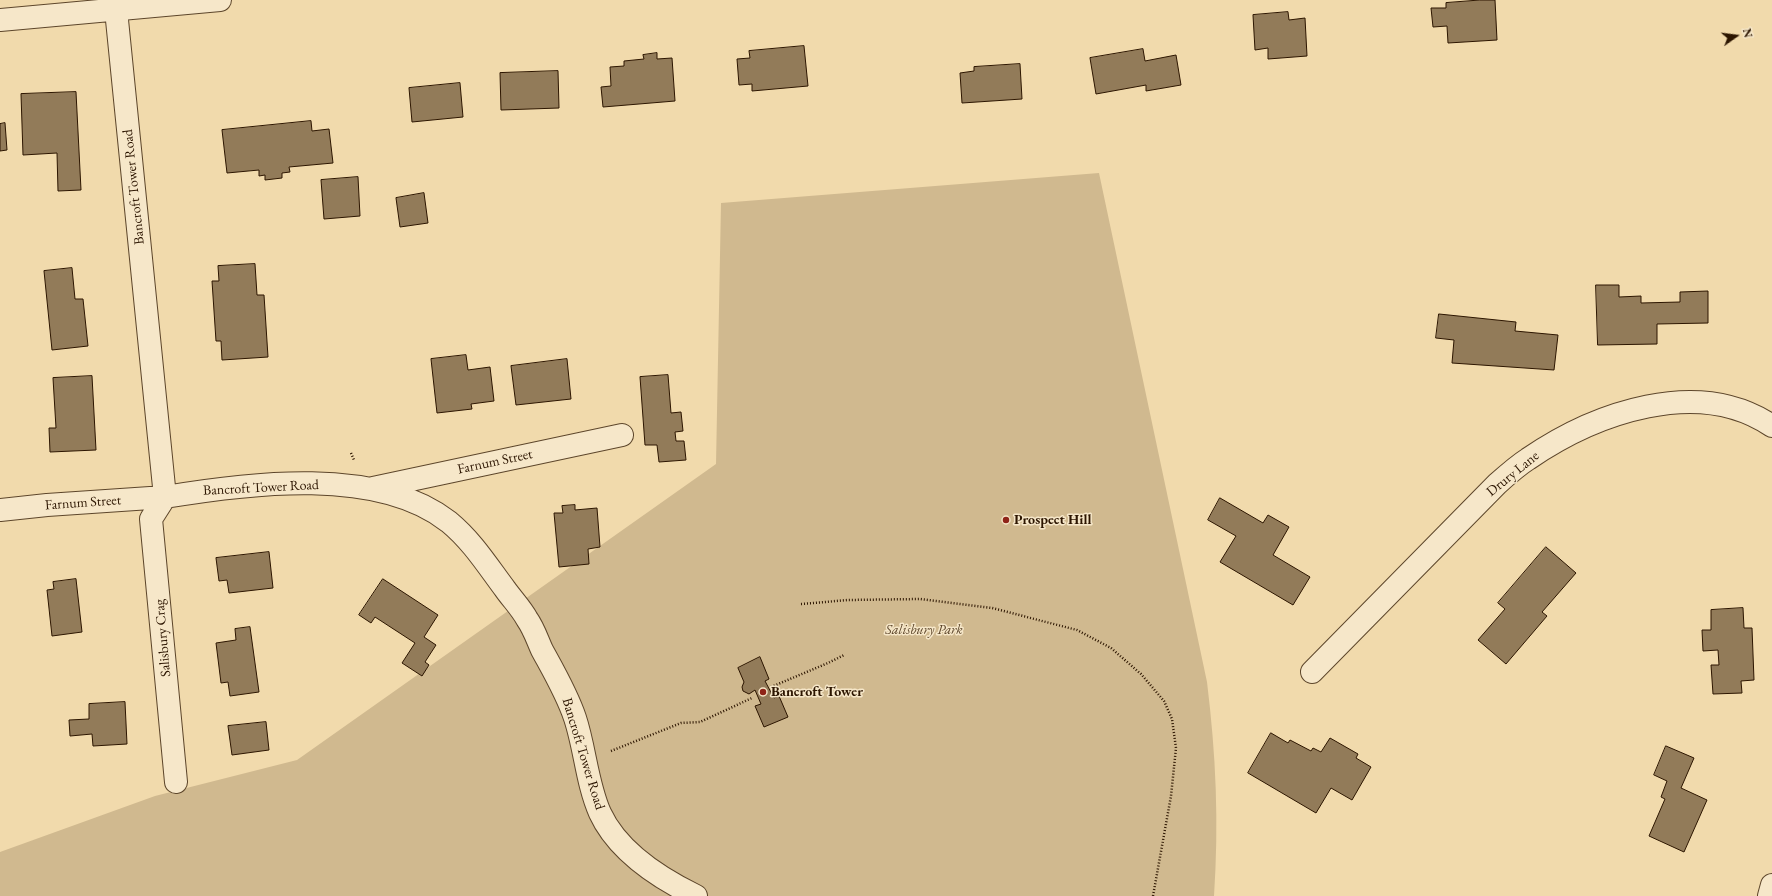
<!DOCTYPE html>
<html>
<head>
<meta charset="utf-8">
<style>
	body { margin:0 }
	#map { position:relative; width:1772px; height:896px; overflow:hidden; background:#f1daac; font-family:"EB Garamond",serif }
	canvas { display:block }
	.north { position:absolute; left:1716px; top:16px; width:40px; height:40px; -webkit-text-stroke:3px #f6e7c9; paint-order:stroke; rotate:76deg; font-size:11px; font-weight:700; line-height:16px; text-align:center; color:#2c1500 }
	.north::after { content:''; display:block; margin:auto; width:14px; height:18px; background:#2c1500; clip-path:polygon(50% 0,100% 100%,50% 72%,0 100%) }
</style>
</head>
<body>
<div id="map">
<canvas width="1772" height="896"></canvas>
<div class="north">N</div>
</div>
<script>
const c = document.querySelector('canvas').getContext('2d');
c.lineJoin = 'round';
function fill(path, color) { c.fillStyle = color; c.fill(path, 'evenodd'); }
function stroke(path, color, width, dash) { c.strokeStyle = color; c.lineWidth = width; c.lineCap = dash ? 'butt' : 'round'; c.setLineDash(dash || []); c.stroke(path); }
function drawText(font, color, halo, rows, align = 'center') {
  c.font = font + ' "EB Garamond",serif'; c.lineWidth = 3; c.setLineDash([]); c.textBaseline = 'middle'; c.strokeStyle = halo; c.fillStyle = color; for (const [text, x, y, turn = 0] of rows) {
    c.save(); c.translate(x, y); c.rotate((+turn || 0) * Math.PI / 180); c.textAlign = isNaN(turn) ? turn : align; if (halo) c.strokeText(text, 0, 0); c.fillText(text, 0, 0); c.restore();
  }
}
fill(new Path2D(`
	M1099,173L1207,682C1216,755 1219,823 1214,896H0V852L155,796L297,760L716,464L721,203Z`), '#d0b98f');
const building = new Path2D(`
	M1480,0H1495L1497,40L1448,43L1447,26L1433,27L1431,8H1446V3Z
	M1288,12L1289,20L1305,18L1307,56L1268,59V48L1255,50L1253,15Z
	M804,46L808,86L752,91V84L739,85L737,59L750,58L749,51Z
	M1143,49L1145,61L1176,55L1181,85L1146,91V85L1096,94L1090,58Z
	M657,53V59L672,58L675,101L603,107L601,87L611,86L610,67L624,66V61L644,59L643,55Z
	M1020,64L1022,99L962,103L960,73L974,71V67Z
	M558,71L559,108L501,110L500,73Z
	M460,83L463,117L412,122L409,88Z
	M76,92L81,190L58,191L57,153L23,155L21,94Z
	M311,121L312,131L329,129L333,163L289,167L290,172L282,173V178L265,180V175L259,176V170L227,173L222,130Z
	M5,123L7,150L0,151V124Z
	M358,177L360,216L324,219L321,180Z
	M424,193L428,223L400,227L396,198Z
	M255,264L257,295H264L268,357L222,360L221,341H216L212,281H219L218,266Z
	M72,268L75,299H83L88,346L52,350L44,271Z
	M1596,285H1619V297L1641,296V303L1680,302V292L1708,291V323L1657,324V344L1598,345Z
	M1439,314L1516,322L1515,331L1558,335L1554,370L1452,363L1454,340L1436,338Z
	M466,355L468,370L490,367L494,401L471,404L472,409L437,413L431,359Z
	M567,359L571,399L516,405L511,366Z
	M668,375L671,413L681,412L683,431L675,432L676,441H684L686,460L659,462L657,445H645L640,377Z
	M92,376L96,450L50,452L49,428H56L53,378Z
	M1220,498L1263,523L1268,515L1289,527L1273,555L1310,577L1293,605L1220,562L1236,536L1208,520Z
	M575,505V510L597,508L600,547L588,549L589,564L559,567L554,513H563L562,506Z
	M1546,547L1576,573L1542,612L1547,616L1506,664L1478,640L1505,609L1498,603Z
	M269,552L273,588L229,593L227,580L219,581L216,558Z
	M76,579L82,632L52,636L47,590L54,589L53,582Z
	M383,579L438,615L424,637L436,645L425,662L429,665L422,676L402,663L415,643L375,617L371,623L359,615Z
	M1743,608L1744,628H1752L1754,680L1741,681L1742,693L1713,694L1711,665H1719L1718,650L1703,651L1702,630H1711V610Z
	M250,627L259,692L230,696L228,682L221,683L216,643L236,640L235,629Z
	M760,657L769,679L765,681L774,698L779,696L788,717L764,727L755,706L761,704L755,690L749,694L743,691L742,687L744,682L738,668Z
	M125,702L127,744L93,746L92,734L70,736L69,720L89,719V704Z
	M266,722L269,750L232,755L228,726Z
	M1271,733L1288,743L1290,740L1311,751L1313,748L1321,752L1330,738L1358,754L1356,758L1371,767L1352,800L1331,788L1316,813L1248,773Z
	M1666,746L1694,758L1681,788L1707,800L1684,852L1649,836L1665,799L1661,797L1667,781L1654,775Z`);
fill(building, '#927b59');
stroke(building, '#2c1500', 1);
const minor = new Path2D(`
	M116,10L165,497C249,483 378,466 449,522C472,541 487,565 505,589C512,599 521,608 527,619C534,629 537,639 542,650C554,672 567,694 575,718C585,748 587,784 600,813C618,852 659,878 696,896
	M0,20L220,0
	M373,488L622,435
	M165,497L151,519L176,782
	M0,510L47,505L165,497
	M1312,672L1497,484C1507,475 1517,466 1528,459C1595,413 1698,376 1772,426
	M1769,896L1772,885`);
stroke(minor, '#5d462b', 24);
stroke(new Path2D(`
	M351,453L354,460
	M801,604L848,600L920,599L992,608L1077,630L1111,648L1141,674L1164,701L1172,719L1176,748L1171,796L1153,896
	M771,687L828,663L844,655
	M611,751L681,723L700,722L752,698`), '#2c1500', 2.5, [1, 2]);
stroke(minor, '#f6e7c9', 22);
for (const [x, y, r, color] of [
	[1006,520,4,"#8f2418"],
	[763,692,4,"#8f2418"]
]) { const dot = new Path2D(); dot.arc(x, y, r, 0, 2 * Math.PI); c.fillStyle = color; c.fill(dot); stroke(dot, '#f6e7c9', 1.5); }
drawText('14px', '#2c1500', '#f6e7c9', [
	["Bancroft Tower Road",134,187,-96],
	["Farnum Street",495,462,-12],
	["Drury Lane",1513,474,-39],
	["Bancroft Tower Road",261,488,-3],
	["Farnum Street",83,503,-4],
	["Salisbury Crag",163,638,-95],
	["Bancroft Tower Road",583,754,73]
]);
drawText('bold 14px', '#2c1500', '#f6e7c9', [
	["Prospect Hill",1014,520],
	["Bancroft Tower",771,692]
], 'left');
drawText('italic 14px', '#5d462b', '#f6e7c9', [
	["Salisbury Park",924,630]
]);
</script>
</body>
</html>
